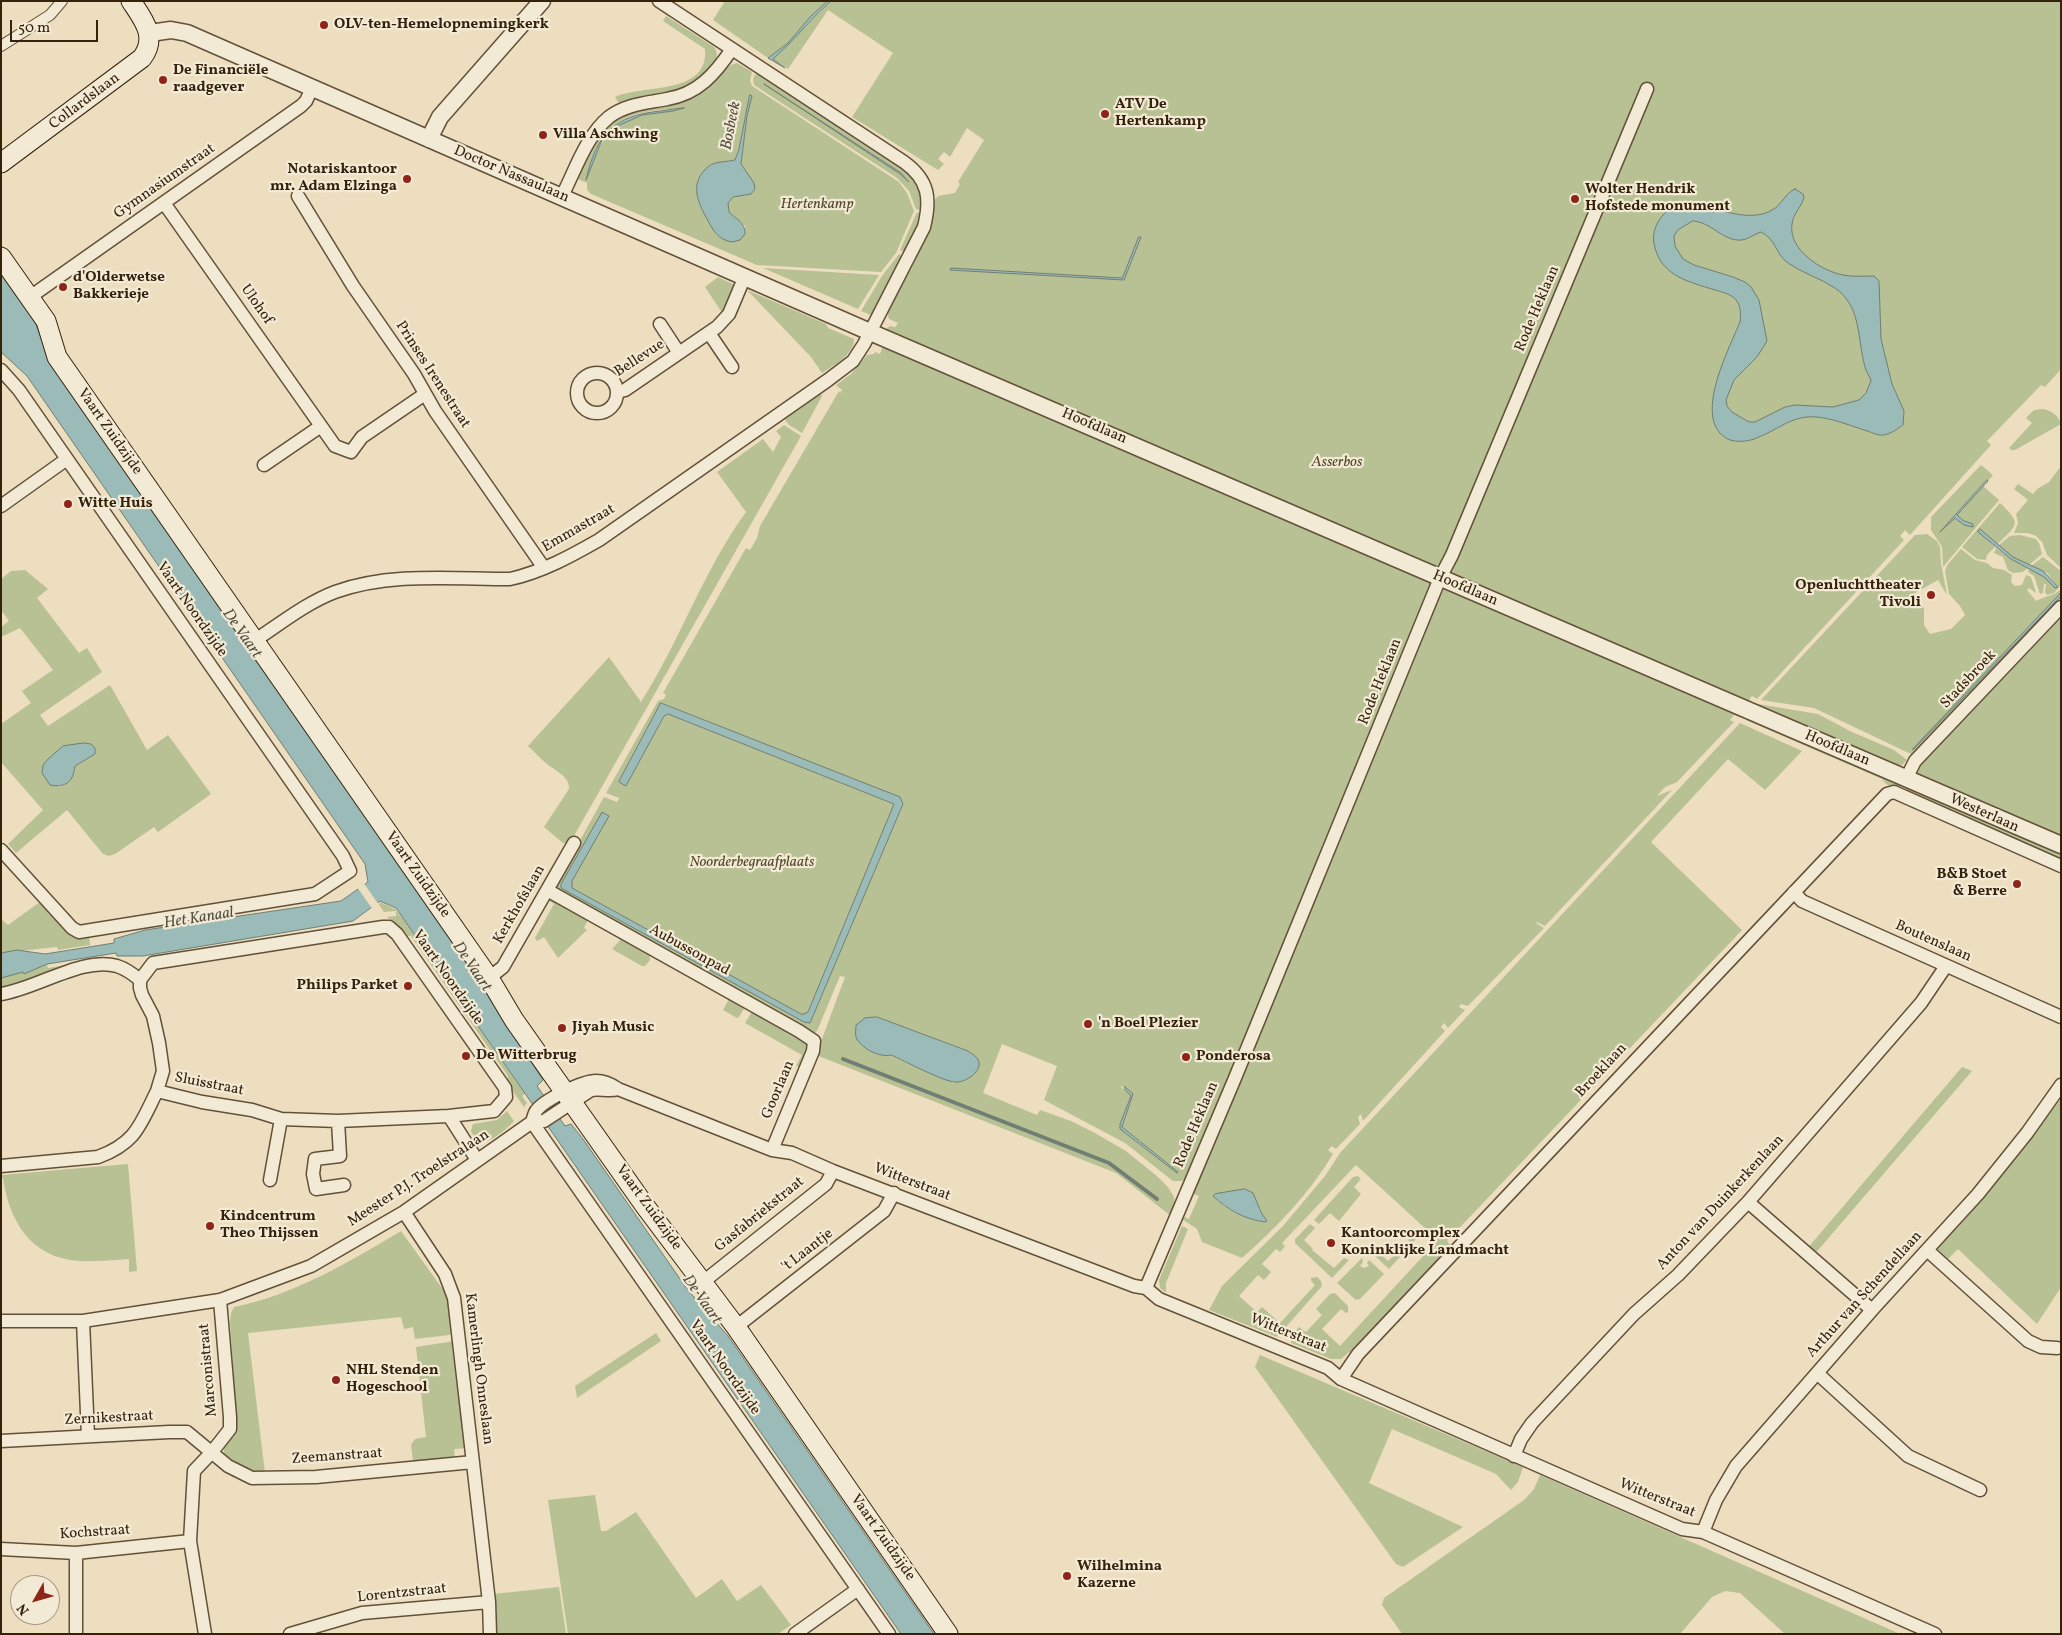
<!DOCTYPE html>
<html>
<head>
<meta charset="utf-8">
<style>
	body { margin:0 }
	#map { position:relative; width:2062px; height:1635px; overflow:hidden; background:#eddec0; font-family:Vollkorn,serif }
	canvas { display:block }
	.frame { position:absolute; inset:0; border:2px solid #34220b; pointer-events:none }
	.north { position:absolute; left:10px; top:1575px; width:50px; height:50px; box-sizing:border-box; background:#f3ead6; border:1px solid #a79a85; border-radius:50%; rotate:232deg; font-size:14px; font-weight:700; line-height:20px; text-align:center; color:#34220b }
	.north::after { content:''; display:block; margin:auto; width:18px; height:22px; background:#8f2418; clip-path:polygon(50% 0,100% 100%,50% 72%,0 100%) }
	.scale { position:absolute; left:10px; top:20px; width:88px; height:22px; box-sizing:border-box; border:2px solid #34220b; border-top:0; padding-left:6px; font-size:15px; line-height:18px; white-space:nowrap; color:#34220b; -webkit-text-stroke:4px #f3ead6; paint-order:stroke }
</style>
</head>
<body>
<div id="map">
<canvas width="2062" height="1635"></canvas>
<div class="frame"></div>
<div class="north">N</div>
<div class="scale">50 m</div>
</div>
<script>
const c = document.querySelector('canvas').getContext('2d');
c.lineJoin = 'round';
function fill(path, color) { c.fillStyle = color; c.fill(path, 'evenodd'); }
function stroke(path, color, width, dash) { c.strokeStyle = color; c.lineWidth = width; c.lineCap = dash ? 'butt' : 'round'; c.setLineDash(dash || []); c.stroke(path); }
function drawText(font, color, halo, rows, align = 'center') {
  c.font = font + ' Vollkorn,serif'; c.lineWidth = 4.5; c.setLineDash([]); c.textBaseline = 'middle'; c.strokeStyle = halo; c.fillStyle = color; for (const [text, x, y, turn = 0] of rows) {
    c.save(); c.translate(x, y); c.rotate((+turn || 0) * Math.PI / 180); c.textAlign = isNaN(turn) ? turn : align; if (halo) c.strokeText(text, 0, 0); c.fillText(text, 0, 0); c.restore();
  }
}
fill(new Path2D(`
	M725,1H2061V369L2045,387L2041,385L1987,441L1991,445L1910,535L1905,530L1900,536L1904,540L1757,699L1752,696L1749,700L1752,702L1740,717L1734,715L1730,720L1734,722L1677,782L1665,787L1657,796L1672,790L1545,926L1537,922L1536,923L1544,928L1468,1006L1461,1004L1459,1007L1465,1010L1448,1028L1444,1023L1441,1027L1445,1031L1363,1121L1361,1114L1358,1117L1360,1124L1336,1149L1332,1146L1328,1150L1333,1154C1309,1194 1276,1228 1242,1258L1202,1242L1197,1229L1182,1219V1216L1189,1219L1199,1196L1191,1193L1187,1177L1182,1181H1173L1125,1143L1044,1100L1057,1066L1002,1044L983,1093L1037,1115L1040,1110L1071,1121L1095,1133L1126,1151L1158,1177L1168,1187L1174,1197L1175,1206L1171,1216L1116,1173L816,1055L845,977L840,976L817,1031L812,1035L553,889L604,797L617,802L619,798L606,793L658,701L664,699L666,694L663,693L746,548L750,550L757,538L760,526L839,391L840,393L842,390L836,385L851,374L867,355L874,354L875,352L880,354L888,331L887,328L890,326L895,327L898,323L889,319L887,310L906,273L910,271L916,259L933,202L938,196L955,193L960,184L958,182L984,140L967,128L950,157L944,152L938,159L944,164L938,170L852,117L893,53L828,10L788,69L773,59L829,3L827,2L810,17L788,43L768,58L713,20ZM662,703L899,797L903,804L810,1023L561,888V886L572,881V888L801,1014H804L808,1012L894,804L668,714L664,716L626,786L619,782ZM877,1017L968,1051L976,1057L954,1083L890,1055L865,1018ZM1120,1086L1126,1088L1133,1096L1122,1127L1178,1172L1177,1173L1125,1133L1120,1124L1131,1096ZM1237,1191L1260,1208L1265,1222C1245,1219 1227,1211 1213,1196L1215,1194Z
	M666,16L714,47C722,56 711,71 703,78C695,86 680,90 670,95L667,92L623,101L621,106L615,97C642,84 709,96 705,49L663,21Z
	M737,63L752,72L750,81L752,86L899,182L907,193L914,211L896,253L881,272L757,265L591,194L587,190V183L575,178L600,132L620,115L670,103L724,67L726,69L731,65ZM750,95L741,164L755,187L751,194C742,197 734,193 728,203L729,212L745,226V234L736,241L720,237L699,204L698,179L710,165L735,160L739,149ZM684,108C670,113 656,112 642,114C607,122 596,150 586,181C591,149 608,120 641,113C655,110 670,109 684,108Z
	M759,72L902,166C919,182 920,188 922,211L916,209L909,191L897,178L754,85L753,80L755,74L756,75ZM764,85L901,173L909,181V182L900,174Z
	M917,212L922,215L921,218L905,252L900,250Z
	M899,254L903,257L873,314L871,315L861,311L882,276Z
	M763,268L879,275L858,309Z
	M718,277L735,285L723,314L705,287Z
	M747,290L826,324L828,328L854,339C854,355 834,365 822,373L811,357Z
	M820,392L822,396L802,433L789,425L783,417Z
	M2043,409C2052,411 2058,415 2061,424L2015,450H2011L2009,448L2032,423L2026,418L2034,410Z
	M784,425L801,436L570,843H563L544,827L569,789C570,776 555,771 546,763C539,758 534,751 528,746L609,657L641,702C680,641 703,571 746,512L717,472L763,439L773,452L781,437L776,431Z
	M1981,465L1993,475L1988,481L1986,480L1940,532L1955,518L1964,525L1973,527V524L1964,521L1957,515L1983,486L1999,500L1943,567L1942,547L1931,530V517Z
	M2061,466V568L2047,555L2042,542L2036,536L2028,533H2014L2018,523L2016,514L2028,500L2014,489L2018,484L2033,494L2037,489L2049,482Z
	M2000,503C2023,525 2017,524 1997,545L1978,531L1995,547L1987,555L1986,560L1977,559L1962,547Z
	M1927,534L1937,541L1940,547L1941,563L1947,595L1938,580L1915,593L1924,609V625L1930,634L1951,629L1965,615L1960,606L1949,594L1945,571L1948,564L1961,549L1975,560L1987,563L1993,568L2004,570L2012,575L2011,582L2015,586L2022,585L2026,575L2031,577L2036,593L2029,588L2027,590L2036,601C2045,596 2054,596 2061,589V593L1913,750L2061,596V603L1913,755L1814,708L1761,700L1915,535Z
	M2020,535L2036,539L2039,543L2042,554L2029,565L2013,557L1998,546L2010,536Z
	M1996,548L2011,559L2028,568L2023,572L2013,573L2008,570L2003,557L1994,553Z
	M2043,557L2061,571V585L2054,593L2047,595L2045,592L2046,584H2044L2043,593L2040,594L2034,576L2028,572L2029,569C2040,573 2047,579 2055,588L2058,587L2047,573L2031,566Z
	M25,570L48,589L37,598L79,653L87,648L102,672L40,715L48,726L110,685L147,750L168,735L211,794L158,832L154,827L115,854L109,856L103,854L67,810L16,853L8,844L43,810L1,762V724L31,703L22,691L53,670L20,628L1,637V627L9,621L1,610V579L11,571ZM63,746L95,754L75,766C72,777 71,784 59,787L42,773L43,765Z
	M2061,612V839L1915,774V767Z
	M1758,704L1818,714L1852,732L1894,750L1907,760L1902,765L1895,766L1756,707Z
	M1746,716L1901,784L1900,787L1897,789L1886,784L1882,779L1746,720Z
	M1740,723L1802,751L1765,790L1728,759L1651,842L1742,930L1447,1241L1453,1248L1353,1355L1349,1352L1341,1359H1331L1291,1343V1337L1299,1327L1306,1332L1322,1315L1316,1309L1330,1294L1335,1293L1348,1306V1312L1346,1313L1341,1309L1322,1329L1340,1346L1438,1240L1356,1165L1282,1243L1285,1246L1280,1252L1276,1249L1262,1264L1271,1272L1264,1280L1258,1275L1239,1296L1257,1312L1262,1307L1280,1323L1315,1285L1311,1281V1278L1317,1277L1321,1281L1322,1286L1277,1337L1209,1310L1222,1286L1283,1226L1325,1176L1340,1153Z
	M1906,787L2061,852V861L1906,792Z
	M556,898L589,917L584,928L587,930L558,958L544,937L537,941L535,938L554,904L546,899Z
	M40,902L72,935H89L90,945L58,950L57,947L1,953V919L8,925Z
	M380,902L395,909L404,920L525,1094L522,1096L527,1103L524,1107L507,1083L508,1076L411,936H403L395,924L387,917L396,916V911L384,912L379,905Z
	M624,936L649,951L650,960L645,966H642L612,949Z
	M94,960L14,987L1,988V978L47,964L48,968Z
	M728,995L745,1007L739,1017L737,1018L723,1010L728,1001Z
	M753,1010L809,1042L802,1068L796,1066L802,1055L745,1023Z
	M1962,1067L1972,1071L1813,1256L1806,1250Z
	M2061,1099V1287L2037,1324L1958,1249L1947,1260L1936,1249L2000,1176Z
	M507,1111L514,1121C508,1128 489,1145 479,1141C475,1139 473,1135 471,1131L473,1124L497,1120Z
	M128,1164L137,1271L129,1272V1259C112,1260 95,1262 79,1261C31,1258 9,1221 3,1178H1V1175Z
	M1358,1176L1361,1179L1354,1187L1361,1194L1339,1221L1330,1213L1319,1224L1314,1220L1353,1177Z
	M1310,1224L1315,1228L1304,1240L1313,1249L1312,1250L1334,1268L1344,1258L1349,1260L1332,1278L1295,1243V1239Z
	M1182,1226L1188,1229L1166,1283V1293L1160,1288L1159,1280Z
	M401,1231L449,1298L454,1331L449,1335L415,1339L413,1327L404,1329L401,1317L248,1333L265,1473C249,1473 235,1465 224,1454V1446L234,1436L237,1426L230,1322L231,1313L234,1307C294,1295 349,1262 401,1231Z
	M1417,1231L1419,1236L1389,1269L1373,1254L1378,1252L1388,1261L1410,1242L1408,1240Z
	M1362,1258L1363,1262L1360,1266L1364,1268L1369,1266L1367,1263L1369,1260L1384,1274L1360,1299L1356,1300L1337,1283Z
	M656,1333L661,1341L577,1398L575,1386Z
	M455,1341L467,1448L454,1449L455,1460L415,1463L413,1461L411,1445L415,1439L426,1437L416,1347Z
	M1260,1355L1523,1467L1518,1482L1511,1490L1496,1474L1392,1429L1369,1483L1463,1527L1403,1567L1396,1564L1255,1367Z
	M1540,1475L1900,1634H1785L1740,1593L1725,1591L1712,1597L1680,1634H1402L1382,1605L1384,1598L1524,1500L1534,1489Z
	M595,1495L601,1531H606L636,1512L696,1598L722,1579L737,1601L761,1585L791,1625L778,1634H568L548,1500Z
	M559,1587L566,1634H496L494,1594Z`), '#b7c193');
const water = new Path2D(`
	M828,1H831C810,19 794,41 773,59L785,68L768,58L788,43L810,17Z
	M764,84L901,173L909,182L900,174Z
	M750,95L752,96L747,116L741,164L754,183L755,189L751,194L733,197L728,203L729,212C737,220 745,222 745,234L740,240L732,242C718,240 713,230 707,219C697,201 689,182 709,166C716,161 727,162 735,160L739,149Z
	M684,108L673,111L642,115L613,128L602,140L586,180C596,135 614,115 661,111C669,110 677,108 684,108Z
	M1795,189L1803,194L1804,197C1802,207 1793,213 1792,224C1788,250 1822,271 1843,275C1853,277 1864,276 1874,276L1879,281L1881,339L1892,384L1904,411L1903,425C1896,430 1888,436 1879,435C1874,434 1869,431 1864,430C1849,425 1831,418 1816,417C1793,415 1779,429 1759,437C1749,442 1732,444 1723,436C1695,413 1729,349 1740,322C1741,313 1741,303 1733,297C1728,293 1721,292 1715,290C1690,282 1663,277 1655,248C1651,236 1655,224 1663,215C1670,207 1678,201 1689,201C1713,207 1749,224 1772,210C1782,205 1785,193 1795,189ZM1693,221C1712,222 1723,242 1742,240C1749,239 1754,234 1761,232C1777,240 1775,254 1788,263C1802,273 1820,278 1835,288C1862,307 1857,339 1865,367C1866,372 1870,376 1871,381L1866,393L1859,400L1833,407L1795,405L1785,407L1755,422H1749L1732,412L1727,406L1726,400L1734,380L1757,357L1767,341L1759,300L1751,287L1745,282L1733,277L1694,265L1683,259L1675,246L1674,236L1678,230Z
	M1139,237H1141L1124,280L950,270L951,268L1122,278Z
	M1,272L34,319L50,362L486,984L502,1017L543,1080L537,1086L565,1126L571,1124L583,1139L687,1289L728,1336L934,1634H901L396,908L380,901L353,921L143,956H117L116,953L47,964L24,974L23,972L1,978V953L17,950L45,954L114,943V939L145,930L341,901L368,882L365,864L27,376L1,352Z
	M1987,480L1988,481L1957,515L1964,521L1973,524V527L1964,525L1955,518L1940,532Z
	M1980,529L2013,557L2043,571L2058,587L2055,588L2044,577L2011,559L1978,532Z
	M2061,593V596L1913,750V749Z
	M661,703L900,797L903,804L810,1023L804,1022L561,888V884L602,812L609,816L572,881V888L801,1014H804L808,1012L894,804L668,714L664,716L626,786L619,782Z
	M84,743L91,744L95,748V754L75,766C73,782 66,788 50,785L42,773L43,765L48,759L63,746Z
	M877,1017L968,1051C972,1054 978,1057 979,1062C981,1073 964,1083 955,1082C944,1082 903,1060 891,1055C880,1058 860,1048 856,1037C855,1034 856,1029 856,1025L865,1018Z
	M1125,1087L1133,1094L1122,1127L1178,1172L1177,1173L1120,1129V1124L1131,1096L1125,1090Z
	M1245,1189L1253,1193L1262,1214L1267,1221L1265,1222C1244,1219 1228,1210 1213,1196L1215,1194Z`);
fill(water, '#9abbb8');
stroke(water, '#717e73', 1);
fill(new Path2D(`
	M363,882L379,905L373,910L357,887Z`), '#eddec0');
stroke(new Path2D(`
	M843,1059L1109,1163L1157,1199`), '#717e73', 4);
const pedestrian = new Path2D(`
	M1,46L50,15L62,1`);
const minor = new Path2D(`
	M298,196L353,286L414,374L435,411L544,568
	M562,196C575,171 586,136 609,117C626,104 647,103 667,99C698,94 715,74 732,49
	M164,203L321,426
	M30,297L301,106L306,101L312,88
	M660,324L679,353
	M709,333L732,367
	M1,370L19,390L67,459L343,856L350,871L315,894L79,932L72,928L1,850
	M577 393a20 20 0 1 1 40 0a20 20 0 1 1-40 0Z
	M617,392L625,390L717,327L729,314L745,276
	M264,465L321,426L335,446L351,452L362,437L425,394
	M1,506L67,459
	M254,641C280,624 306,603 335,592C390,572 453,579 510,579C542,572 571,556 599,540L828,380L853,361L864,344L924,227C931,199 929,180 904,162L659,1
	M1906,779L1915,761L2061,607
	M547,890L799,1031L814,1041L813,1051L772,1150
	M1794,892L1802,901L2061,1017
	M383,927H389L397,934L505,1088L506,1097L494,1111L449,1116L338,1121L281,1119L252,1110L202,1102L157,1091L163,1071L159,1043L153,1016L142,995L140,988V980L153,963Z
	M489,978L503,967L507,960L574,843
	M1,994C36,989 83,956 117,966C126,969 133,974 140,980
	M618,1089C608,1092 601,1088 591,1090L544,1121L532,1122C533,1119 534,1114 536,1111C544,1100 582,1081 596,1081C605,1081 611,1084 618,1089L772,1150L792,1153L833,1171L1134,1286L1146,1288L1159,1299L1328,1368L1341,1379L1682,1529L1703,1532L1935,1634
	M449,1116L477,1160
	M338,1121L340,1156L315,1159L313,1174L316,1189L344,1185
	M1,1166L98,1157C136,1143 140,1125 157,1091
	M270,1180L281,1119
	M1748,1202L1872,1310
	M404,1212L445,1274L454,1298L489,1602L490,1634
	M1927,1250L2028,1341L2041,1347L2057,1348
	M703,1282L826,1184L833,1171
	M1146,1288L1235,1078L1440,578L1452,555L1647,89
	M1,1321H83L220,1300L311,1266L404,1212L532,1122L889,1634
	M83,1321L88,1436
	M736,1327L884,1211L894,1193
	M1817,1373L1908,1456L1980,1490
	M1341,1379L1358,1354L1887,794L1894,792L2061,866
	M1,1441L169,1432H187L228,1466L252,1478L316,1477L473,1462
	M1514,1456L1521,1439L1532,1423L1634,1314L1678,1275L1748,1202L1921,1003L1946,966
	M1703,1532L1716,1500L1736,1466L1872,1310L1978,1194L2027,1133L2061,1085
	M1,1549L76,1553L190,1541
	M76,1634V1553
	M205,1634L190,1541L194,1471L212,1452L230,1429V1417L220,1300
	M290,1634L362,1613L489,1602
	M795,1634L858,1589`);
const tertiary = new Path2D(`
	M150,33L171,30L187,33L870,332L2061,845
	M429,139L440,117L542,1`);
const secondary = new Path2D(`
	M1,163L142,58C158,37 143,19 131,1
	M1,257L46,321L57,357L489,978L514,1020L645,1206L736,1327L948,1634`);
stroke(pedestrian, '#625138', 12);
stroke(minor, '#625138', 15);
stroke(tertiary, '#625138', 19);
stroke(secondary, '#34220b', 21);
stroke(pedestrian, '#f3ead6', 10);
stroke(minor, '#f3ead6', 12);
stroke(tertiary, '#f3ead6', 16);
stroke(secondary, '#f3ead6', 19);
for (const [x, y, r, color] of [
	[324,25,5,"#8f2418"],
	[163,80,5,"#8f2418"],
	[1105,114,5,"#8f2418"],
	[543,135,5,"#8f2418"],
	[407,179,5,"#8f2418"],
	[1575,199,5,"#8f2418"],
	[63,287,5,"#8f2418"],
	[68,504,5,"#8f2418"],
	[1931,595,5,"#8f2418"],
	[2017,884,5,"#8f2418"],
	[408,986,5,"#8f2418"],
	[1088,1024,5,"#8f2418"],
	[562,1028,5,"#8f2418"],
	[466,1056,5,"#8f2418"],
	[1186,1057,5,"#8f2418"],
	[210,1226,5,"#8f2418"],
	[1331,1243,5,"#8f2418"],
	[336,1380,5,"#8f2418"],
	[1067,1576,5,"#8f2418"]
]) { const dot = new Path2D(); dot.arc(x, y, r, 0, 2 * Math.PI); c.fillStyle = color; c.fill(dot); stroke(dot, '#f3ead6', 2); }
drawText('bold 15px', '#34220b', '#f3ead6', [
	["OLV-ten-Hemelopnemingkerk",334,25],
	["De Financiële",173,71],
	["raadgever",173,88],
	["ATV De",1115,105],
	["Hertenkamp",1115,122],
	["Villa Aschwing",553,135],
	["Notariskantoor",397,170,"right"],
	["mr. Adam Elzinga",397,187,"right"],
	["Wolter Hendrik",1585,190],
	["Hofstede monument",1585,207],
	["d'Olderwetse",73,278],
	["Bakkerieje",73,295],
	["Witte Huis",78,504],
	["Openluchttheater",1921,586,"right"],
	["Tivoli",1921,603,"right"],
	["B&B Stoet",2007,875,"right"],
	["& Berre",2007,892,"right"],
	["Philips Parket",398,986,"right"],
	["'n Boel Plezier",1098,1024],
	["Jiyah Music",572,1028],
	["De Witterbrug",476,1056],
	["Ponderosa",1196,1057],
	["Kindcentrum",220,1217],
	["Theo Thijssen",220,1234],
	["Kantoorcomplex",1341,1234],
	["Koninklijke Landmacht",1341,1251],
	["NHL Stenden",346,1371],
	["Hogeschool",346,1388],
	["Wilhelmina",1077,1567],
	["Kazerne",1077,1584]
], 'left');
drawText('15px', '#34220b', '#f3ead6', [
	["Collardslaan",85,102,-37],
	["Doctor Nassaulaan",511,175,23],
	["Gymnasiumstraat",165,182,-35],
	["Ulohof",256,305,55],
	["Rode Heklaan",1538,309,-67],
	["Bellevue",640,359,-33],
	["Prinses Irenestraat",432,375,57],
	["Hoofdlaan",1094,427,23],
	["Vaart Zuidzijde",109,432,55],
	["Emmastraat",579,529,-30],
	["Hoofdlaan",1465,589,23],
	["Vaart Noordzijde",191,610,55],
	["Stadsbroek",1969,680,-47],
	["Rode Heklaan",1381,682,-68],
	["Hoofdlaan",1837,749,23],
	["Westerlaan",1984,814,24],
	["Vaart Zuidzijde",417,875,55],
	["Kerkhofslaan",520,905,-60],
	["Boutenslaan",1933,942,24],
	["Aubussonpad",689,951,29],
	["Vaart Noordzijde",447,978,55],
	["Broeklaan",1602,1071,-47],
	["Sluisstraat",209,1085,11],
	["Goorlaan",779,1090,-67],
	["Rode Heklaan",1197,1125,-67],
	["Meester P.J. Troelstralaan",419,1179,-33],
	["Witterstraat",912,1183,21],
	["Anton van Duinkerkenlaan",1721,1203,-47],
	["Vaart Zuidzijde",648,1208,54],
	["Gasfabriekstraat",760,1215,-39],
	["'t Laantje",808,1251,-38],
	["Arthur van Schendellaan",1865,1295,-48],
	["Witterstraat",1288,1334,22],
	["Vaart Noordzijde",724,1368,55],
	["Kamerlingh Onneslaan",478,1369,83],
	["Marconistraat",209,1370,-95],
	["Zernikestraat",109,1419,-3],
	["Zeemanstraat",337,1457,-4],
	["Witterstraat",1657,1499,22],
	["Kochstraat",95,1533,-4],
	["Vaart Zuidzijde",882,1538,55],
	["Lorentzstraat",402,1594,-6]
]);
drawText('italic 15px', '#554a2d', '#f3ead6', [
	["Hertenkamp",817,205],
	["Asserbos",1337,463],
	["Noorderbegraafplaats",752,863]
]);
drawText('italic 16px', '#53503f', '#f3ead6', [
	["Bosbeek",732,126,-79],
	["De Vaart",241,634,55],
	["Het Kanaal",199,919,-9],
	["De Vaart",471,967,56],
	["De Vaart",701,1300,55]
]);
</script>
</body>
</html>
